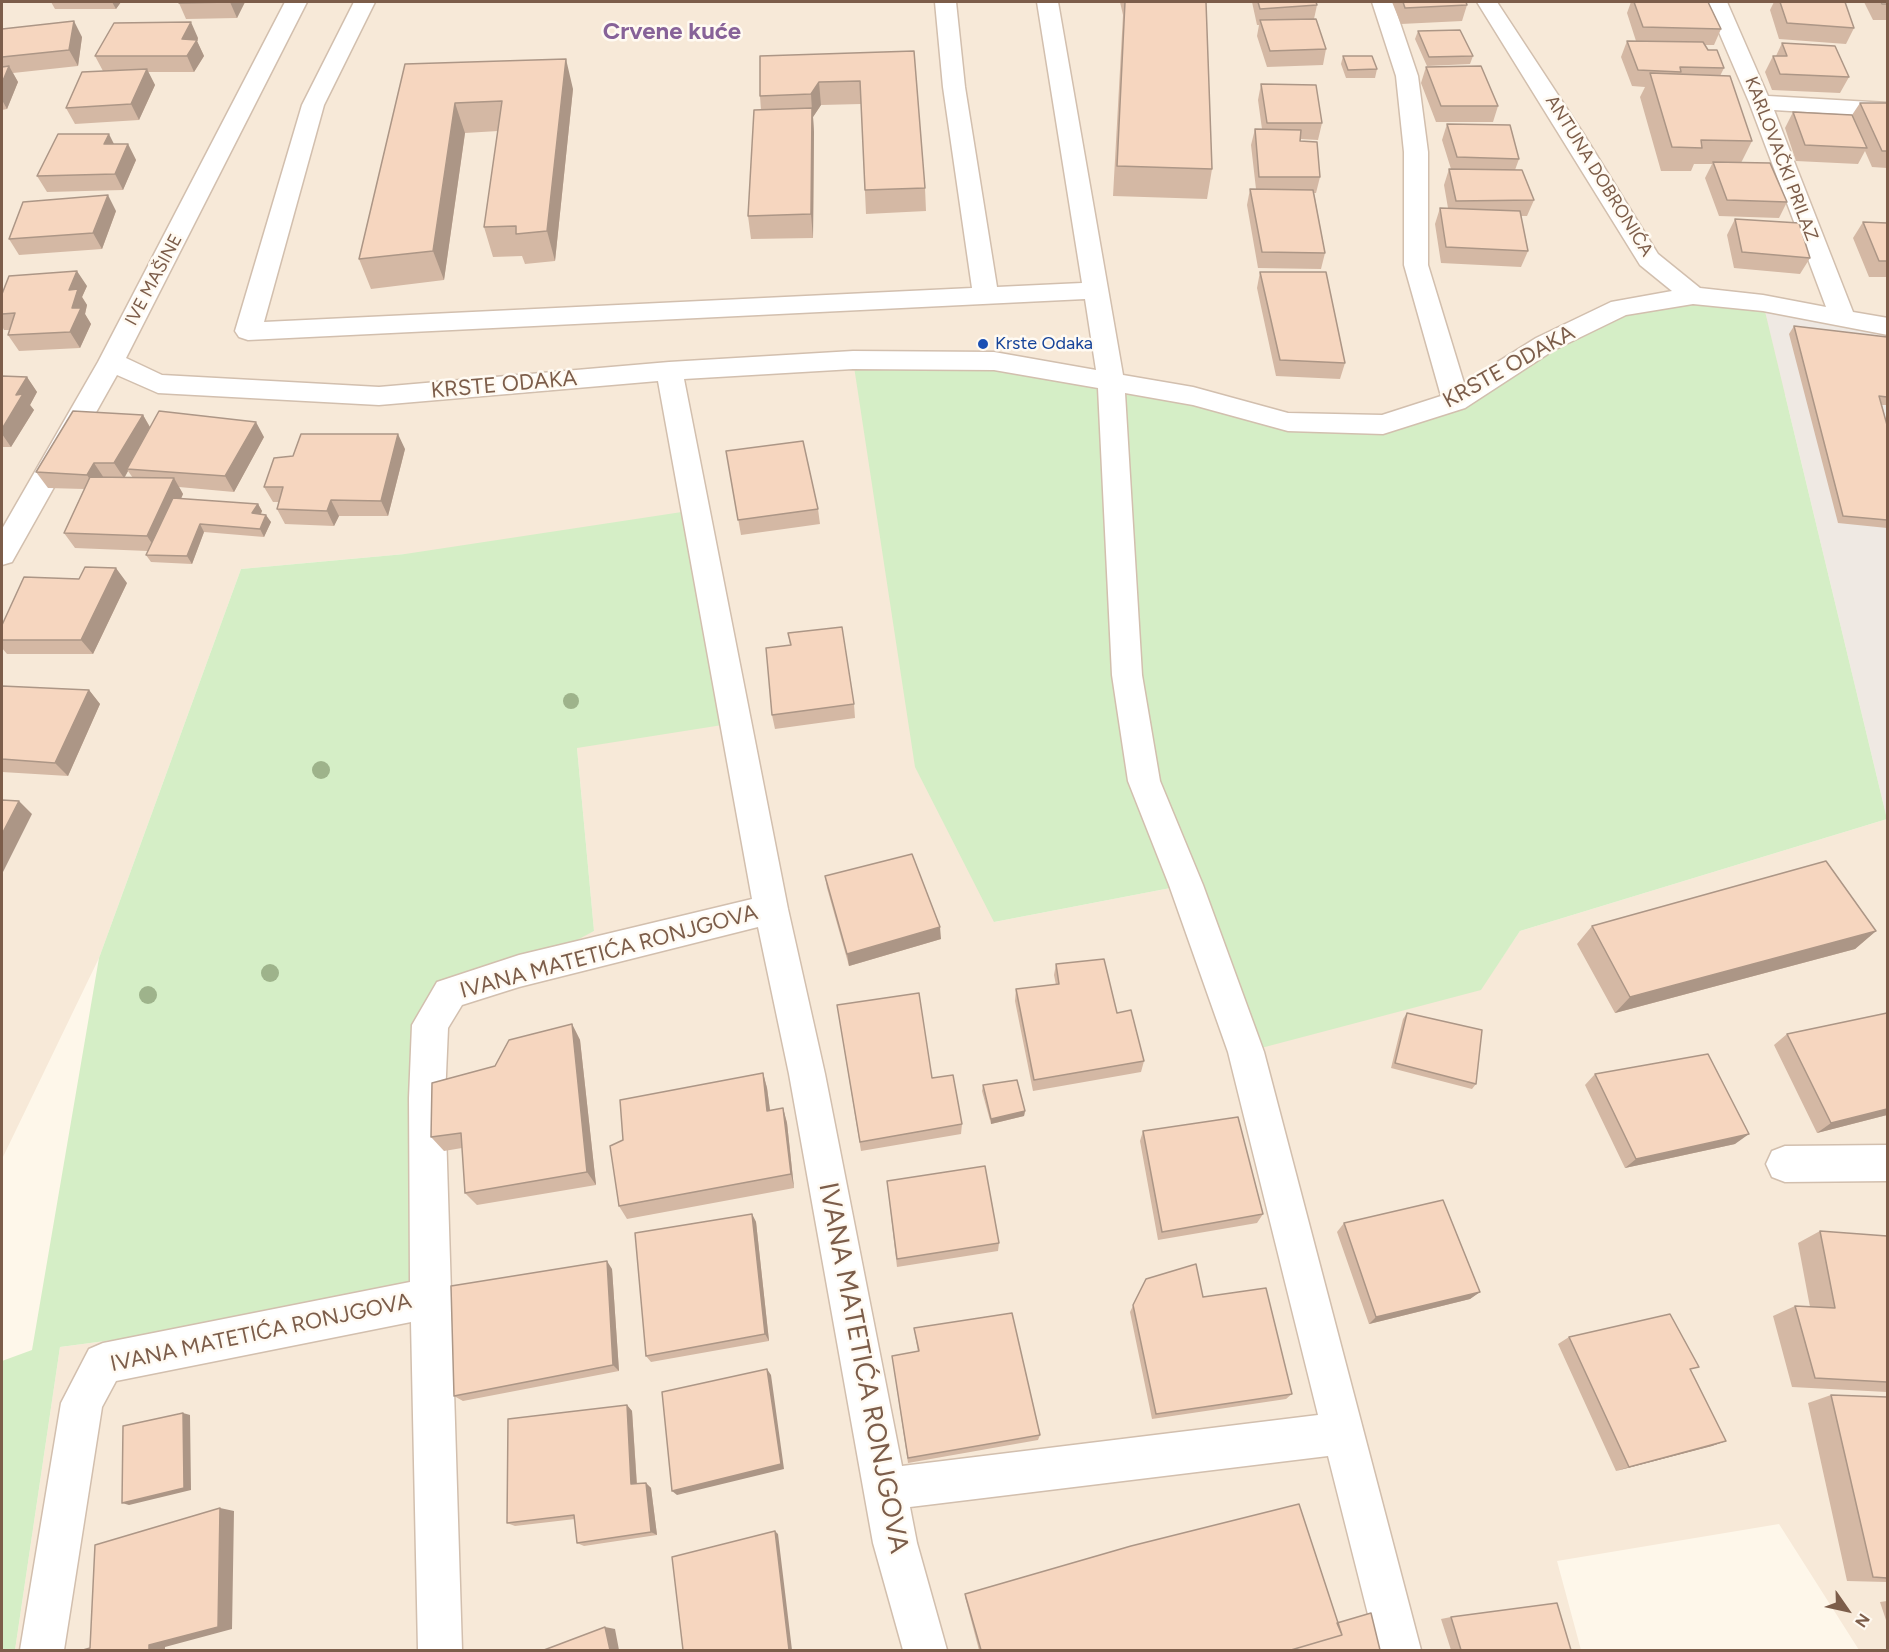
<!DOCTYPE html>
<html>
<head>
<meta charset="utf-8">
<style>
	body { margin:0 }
	#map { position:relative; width:1889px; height:1652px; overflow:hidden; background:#fef7ea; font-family:Figtree,sans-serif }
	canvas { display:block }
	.frame { position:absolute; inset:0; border:3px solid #7c5d4a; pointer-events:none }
	.north { position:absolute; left:1817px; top:1580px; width:60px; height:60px; -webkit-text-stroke:4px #fffaf2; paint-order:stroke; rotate:124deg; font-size:16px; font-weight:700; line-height:24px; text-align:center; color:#7c5d4a }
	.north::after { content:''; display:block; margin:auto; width:21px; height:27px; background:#7c5d4a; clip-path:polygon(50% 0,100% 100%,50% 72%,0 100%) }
</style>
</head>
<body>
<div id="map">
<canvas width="1889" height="1652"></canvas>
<div class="frame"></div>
<div class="north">N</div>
</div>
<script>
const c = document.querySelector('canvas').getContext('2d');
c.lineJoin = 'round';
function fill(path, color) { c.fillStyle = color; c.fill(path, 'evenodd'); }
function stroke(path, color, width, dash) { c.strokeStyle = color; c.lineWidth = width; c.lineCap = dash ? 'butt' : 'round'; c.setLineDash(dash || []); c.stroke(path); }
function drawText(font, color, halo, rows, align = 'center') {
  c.font = font + ' Figtree,sans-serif'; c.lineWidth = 5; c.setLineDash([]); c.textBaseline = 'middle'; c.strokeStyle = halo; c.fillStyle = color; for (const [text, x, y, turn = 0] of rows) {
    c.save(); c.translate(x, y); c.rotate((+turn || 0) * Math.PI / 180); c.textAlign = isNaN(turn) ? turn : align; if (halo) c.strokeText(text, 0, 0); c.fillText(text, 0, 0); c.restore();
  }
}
fill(new Path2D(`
	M2,2H1887V327L994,922L1186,885L1480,990L1520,931L1887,819V1650H1859L1779,1524L1557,1561L1581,1650H15L60,1347L430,1298L450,993L594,931L577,748L405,554L241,569L99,958L2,1159Z`), '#f7e9d8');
fill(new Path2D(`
	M1763,303L1887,327V819Z`), '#efe9e3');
fill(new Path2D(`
	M1693,296L1763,303L1887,819L1520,931L1481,990L1246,1052L1186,885L994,922L915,767L853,360L994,361L1288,422L1383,425L1620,308Z
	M695,510L735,723L577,748L594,931L519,971L450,993L430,1298L60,1347L15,1650H2V1361L32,1350L99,958L241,569L405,554Z`), '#d5eec6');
const minor = new Path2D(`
	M285,2H307L126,358L162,375L379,387L669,362L853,351L994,352L1096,370L1085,299L248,340L239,337L235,331L302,105L354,2H375L324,105L264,322L972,288L943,87L935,2H956L965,87L997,287L1082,283L1037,2H1058L1123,375L1193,387L1288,413L1382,415L1441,396L1404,265V152L1396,76L1372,2H1393L1418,76L1428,152V265L1464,383L1536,338L1611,302L1672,291L1640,265L1477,2H1497L1583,133L1658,254L1700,288L1763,295L1826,307L1749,102L1706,2H1727L1768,96L1888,103V117L1774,110L1853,312L1888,318V335L1763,311L1693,304L1626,315L1554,350L1465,408L1383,434L1288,431L1193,405L1125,393L1142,675L1160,781L1203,885L1264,1052L1421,1650H1377L1328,1456L910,1507L917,1543L947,1650H903L873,1543L789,1074L758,927L519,987L462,1005L448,1028L445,1098L462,1650H418L411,1322L116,1381L102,1407L64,1650H20L61,1403L89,1349L103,1343L410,1282L409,1098L412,1025L437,982L519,955L752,899L658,381L379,405L158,393L117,375L12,562L2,565V529L98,362ZM853,369L994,370L1098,388L1112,675L1128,781L1169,885L1228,1052L1318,1415L902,1466L825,1074L788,909L684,379Z
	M1888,1145V1181L1785,1182L1772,1177L1766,1164L1772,1151L1785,1146Z`);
stroke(minor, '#d2bfae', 3);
fill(minor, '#fff');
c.fillStyle = '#9eb38b';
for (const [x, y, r] of [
	[571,701,8],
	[321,770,9],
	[270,973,9],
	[148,995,9]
]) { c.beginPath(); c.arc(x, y, r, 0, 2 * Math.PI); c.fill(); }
fill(new Path2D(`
	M51,2H121L116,9H55Z
	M245,2L237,18L186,19L179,3Z
	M1120,2H1206L1212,169L1207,199L1113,196L1123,15Z
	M1252,2H1316L1317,5L1314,19L1326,49L1323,65L1267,67L1257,36L1259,25H1257Z
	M1392,2H1466L1467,5L1462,21L1401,24Z
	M1631,2H1708L1721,29L1714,45H1704L1708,50L1724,68L1720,76L1752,141L1741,163L1787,202L1779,218L1719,216L1705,178L1712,164H1694L1691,171H1661L1640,97L1645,87L1632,86L1621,57L1627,41H1636L1627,13Z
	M1774,2H1845L1854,28L1846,44L1779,39L1770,10Z
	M1864,2H1887V20H1873Z
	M2,29L82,37L78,66L13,73L18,82L7,109L2,110Z
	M1418,31L1473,56L1470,64L1427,66L1415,39Z
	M198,38L197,41L204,56L194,72H148L155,85L139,120L75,124L66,108L103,71L95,56Z
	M1782,43L1849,77L1840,93L1772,90L1765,72L1773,56H1776Z
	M914,51L925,188L926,211L866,214L861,104L821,105L813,117L814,132L813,238L751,239L748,216L761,110L760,96Z
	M1343,56L1377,69L1375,78H1346L1341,64Z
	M405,64L573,89L555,261L525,264L522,256L493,257L484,227L498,131L465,133L444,280L371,289L359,259Z
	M1426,67L1498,106L1493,122H1436L1421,83Z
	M1261,84L1322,123L1318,140L1301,139L1300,141L1320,177L1316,193H1314L1325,253L1321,269L1258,268L1247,205L1250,189H1256L1251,145L1255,129H1262L1258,100Z
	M1860,103H1887V168L1872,167L1865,151L1858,164L1796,161L1785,128L1793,112L1852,115Z
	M1447,124L1519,159L1515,170L1534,200L1527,216H1521L1528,251L1521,267L1441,263L1435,224L1440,208H1448L1444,185L1449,169H1451L1442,140Z
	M114,144H128L136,160L123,190L47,192L37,176Z
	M116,211L102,249L19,255L9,239Z
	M1735,219L1810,258L1800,274L1734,268L1727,235Z
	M1863,222L1887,223V277H1869L1853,238Z
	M1260,272L1345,363L1340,379L1276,376L1257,288Z
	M87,286L82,297L87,305L85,314L91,324L80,348L19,351L8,335L10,330H4L2,326V294Z
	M1794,326L1887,337V405H1882L1887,425V528L1838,523L1789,334Z
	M2,376L27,377L37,392L30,405L34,410L11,447H2Z
	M143,415L150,427L264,437L234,492L179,487L183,494L181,499L258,504L262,511L261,514L271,522L264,537L204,532L192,564L151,562L146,555L148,551L75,548L64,533L84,489L48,488L36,472ZM128,471L133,478L125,477Z
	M405,449L388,516H339L334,526L285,524L277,509L279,502H273L264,487Z
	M726,451L818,509L820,524L741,535Z
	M127,583L93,654H7L2,648V625Z
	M788,633L854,704L855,718L775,729L772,715L790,645Z
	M2,686L89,690L100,704L68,776L2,772Z
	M825,876L941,939L849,966L827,888Z
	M1592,926L1876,931L1855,949L1615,1013L1577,944Z
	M1056,964L1117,1013L1144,1061L1141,1072L1033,1091L1015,1001L1016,989L1056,985L1054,975Z
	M837,1005L932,1078L962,1124L961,1134L861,1151Z
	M1407,1013L1476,1084L1472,1089L1391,1068L1403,1019Z
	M1887,1013V1115L1817,1133L1774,1045L1787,1034Z
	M572,1024L580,1040L596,1185L477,1205L465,1193L462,1148L444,1151L431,1137L495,1066Z
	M763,1073L767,1088L770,1111L783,1108L787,1123L794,1188L627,1219L619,1206Z
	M1595,1074L1735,1144L1625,1168L1585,1085Z
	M983,1085L1025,1111L1024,1116L991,1124L982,1091Z
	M1143,1131L1263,1214L1257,1223L1158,1240L1140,1141Z
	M887,1181L999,1243L998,1251L897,1267Z
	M752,1214L756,1222L769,1341L651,1362L646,1356Z
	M1344,1223L1480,1292L1470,1299L1369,1324L1337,1232Z
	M1820,1231L1887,1236V1392L1792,1387L1773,1316L1795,1306L1810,1307L1798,1243Z
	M612,1269L619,1371L463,1401L454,1396Z
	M1146,1279L1203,1297L1292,1394L1286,1399L1152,1419L1130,1312Z
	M914,1328L1040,1435L1038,1440L908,1463L892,1356L918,1352Z
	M1569,1337L1691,1370L1726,1441L1712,1446L1616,1471L1558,1344Z
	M1831,1395L1887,1397V1582L1847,1581L1808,1403Z
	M627,1405L632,1411L637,1484L646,1483L651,1488L657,1535L584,1546L577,1543L575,1519L515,1526L507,1523Z
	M965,1594L1337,1623L1380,1650H979L965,1597Z
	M1887,1601V1623L1880,1602Z
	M1451,1617L1571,1650H1451L1441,1619Z`), '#d4b8a4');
fill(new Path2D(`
	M112,2H121L116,9Z
	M230,2H245L237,18Z
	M74,21L82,37L78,66L69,50Z
	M191,22L198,38L197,41L204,56L194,72L187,56L182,39Z
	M566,59L573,89L555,261L547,231Z
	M9,66L18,82L7,109L2,100V83Z
	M147,69L155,85L139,120L131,104Z
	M819,82L821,105L813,117L814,132L813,238L811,214L812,111L811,94Z
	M455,103L465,133L444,280L433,251Z
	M109,134L117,150L104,144Z
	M128,144L136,160L123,190L115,174Z
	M108,195L116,211L102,249L93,233Z
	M77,271L87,286L82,297L87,305L85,314L91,324L80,348L70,332L69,290Z
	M27,377L37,392L30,405L34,410L11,447L2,434V429L16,395Z
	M143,415L152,431L127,469L128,471L124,478L114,463Z
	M256,422L264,437L234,492L225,476Z
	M398,434L405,449L388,516L381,501Z
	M94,463L104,478L97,490L87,475Z
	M174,478L183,494L157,551L147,536Z
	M331,500L339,516L334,526L327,511Z
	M258,504L262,511L257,521L252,513Z
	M266,515L271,522L264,537L260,529Z
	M200,524L204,532L192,564L187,556Z
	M116,568L127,583L93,654L81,640Z
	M89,690L100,704L68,776L55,763Z
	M19,801L32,814L2,874V834Z
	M940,927L941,939L849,966L847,954Z
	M1876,931L1855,949L1615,1013L1630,997Z
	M572,1024L580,1040L596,1185L587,1172Z
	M763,1073L767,1088L772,1125L767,1111Z
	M783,1108L787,1123L794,1188L791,1174Z
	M1887,1109V1115L1817,1133L1831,1123Z
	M1025,1111L1024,1116L991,1124V1119Z
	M1749,1134L1735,1144L1625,1168L1636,1159Z
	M752,1214L756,1222L769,1341L765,1334Z
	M607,1261L612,1269L619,1371L613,1365Z
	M1480,1292L1470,1299L1369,1324L1376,1317Z
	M767,1369L771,1375L784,1469L677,1495L672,1491Z
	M627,1405L632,1411L637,1488L631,1484Z
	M183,1413L190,1415L191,1490L129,1505L122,1503Z
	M1726,1441L1712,1446L1616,1471L1629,1467Z
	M646,1483L651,1488L657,1535L651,1532Z
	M220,1508L234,1511L232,1629L165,1647V1650H149V1645Z
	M775,1531L778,1534L792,1650H789Z
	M605,1627L615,1629L619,1650H610Z`), '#ac9686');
const building = new Path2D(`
	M1125,2H1206L1212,169L1117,166Z
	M1258,2H1316L1317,5L1260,9Z
	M1403,2H1466L1467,5L1405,8Z
	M1634,2H1708L1721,29L1643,27Z
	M1780,2H1845L1854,28L1787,23Z
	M1881,2H1887V4H1882Z
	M179,3V2H231H230Z
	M1316,19L1326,49L1270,51L1260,20Z
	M74,21L69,50L2,57V29Z
	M191,22L182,39L197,40L187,56H95L114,23Z
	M1460,30L1473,56L1429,57L1418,31Z
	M1627,41L1703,42L1708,50H1717L1724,68L1680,67L1681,72L1638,70Z
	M1782,43L1835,46L1849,77L1780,74L1773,56H1787Z
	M914,51L925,188L865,190L860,81L819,82L811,94L760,96V56Z
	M1343,56H1372L1377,69L1348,70Z
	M566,59L547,231L516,234V226L484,227L502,101L455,103L433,251L359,259L405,64Z
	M9,66L2,83V67Z
	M1481,66L1498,106H1441L1426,67Z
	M147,69L131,104L66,108L82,72Z
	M1650,73L1730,76L1752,141L1701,140L1702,148L1672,147Z
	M1261,84L1316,85L1322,123H1267Z
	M1860,103H1887V151H1882Z
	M812,108L811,214L748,216L754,110Z
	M1793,112L1852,115L1867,148L1805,145Z
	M1447,124L1510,125L1519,159L1457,157Z
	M1255,129L1301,130L1300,141L1317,142L1320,177H1259Z
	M58,134H109L104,144H128L115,174L37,176Z
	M1713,162L1770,163L1787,202L1727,200Z
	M1449,169L1522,170L1534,200L1456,201Z
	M1250,189L1313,190L1325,253L1262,252Z
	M108,195L93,233L9,239L23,202Z
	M1440,208L1520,211L1528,251L1446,247Z
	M1735,219L1799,223L1810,258L1742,252Z
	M1863,222L1887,223V261H1879Z
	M77,271L69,290L78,289L72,308H81L70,332L8,335L15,313L2,314V294L9,276Z
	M1260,272H1326L1345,363L1280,360Z
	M1794,326L1887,337V397L1879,396L1887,425V520L1843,516Z
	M2,376L27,377L16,395L23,394L2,429Z
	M73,411L143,415L114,463H94L87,475L36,472Z
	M159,411L256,422L225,476L127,469Z
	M301,434H398L381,501L331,500L327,511L277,509L283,487H264L274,458L293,456Z
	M803,441L818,509L738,520L726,451Z
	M90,477L174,478L147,536L64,533Z
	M173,498L258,504L252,513L266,515L260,529L200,524L187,556L146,555Z
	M85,567L116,568L81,640H2V625L24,577L79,579Z
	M842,627L854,704L772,715L766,648L791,645L788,633Z
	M2,686L89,690L55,763L2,759Z
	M2,800L19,801L2,834Z
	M912,854L940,927L847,954L825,876Z
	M1826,861L1876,931L1630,997L1592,926Z
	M1104,959L1117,1013L1131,1010L1144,1061L1034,1080L1016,989L1059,984L1056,964Z
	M919,993L932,1078L953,1075L962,1124L860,1142L837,1005Z
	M1407,1013L1482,1030L1476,1084L1395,1063Z
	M1887,1013V1109L1831,1123L1787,1034Z
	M572,1024L587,1172L465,1193L461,1133L431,1137L432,1083L495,1066L509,1040Z
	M1708,1054L1749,1134L1636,1159L1595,1074Z
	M763,1073L767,1111L783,1108L791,1174L619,1206L610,1146L623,1140L620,1100Z
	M1017,1080L1025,1111L991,1119L983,1085Z
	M1238,1117L1263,1214L1162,1232L1143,1131Z
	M985,1166L999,1243L897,1259L887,1181Z
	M1443,1200L1480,1292L1376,1317L1344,1223Z
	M752,1214L765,1334L646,1356L635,1233Z
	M1820,1231L1887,1236V1382L1815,1378L1795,1306L1835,1308Z
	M607,1261L613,1365L454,1396L451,1286Z
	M1196,1264L1203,1297L1266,1288L1292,1394L1156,1414L1133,1305L1146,1279Z
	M1012,1313L1040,1435L908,1458L892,1356L919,1351L914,1328Z
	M1670,1314L1699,1367L1690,1369L1726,1441L1629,1467L1569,1337Z
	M767,1369L781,1464L672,1491L662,1392Z
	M1831,1395L1887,1397V1578L1873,1577Z
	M627,1405L631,1484L646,1483L651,1532L577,1543L574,1515L507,1523L508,1419Z
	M183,1413L184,1488L122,1503L123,1426Z
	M1299,1504L1342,1635L1291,1650H981L965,1594L1131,1546Z
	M220,1508L218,1627L149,1645V1650H83L90,1648L95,1545Z
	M775,1531L789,1650H683L672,1557Z
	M1557,1603L1571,1650H1461L1451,1617Z
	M1371,1613L1380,1650H1291L1342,1635L1337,1623Z
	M605,1627L610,1650H544Z`);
fill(building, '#f6d6bf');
stroke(building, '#ac9686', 1.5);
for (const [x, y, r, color] of [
	[983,344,6,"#1a4fb4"]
]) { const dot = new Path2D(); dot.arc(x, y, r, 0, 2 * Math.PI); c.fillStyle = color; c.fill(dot); stroke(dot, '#fffaf2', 2); }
drawText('18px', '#7c5d4a', '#fffaf2', [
	["KARLOVAČKI PRILAZ",1781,159,69],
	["ANTUNA DOBRONIĆA",1599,176,58],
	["IVE MAŠINE",154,280,-62]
]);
drawText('18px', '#164399', '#fffaf2', [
	["Krste Odaka",995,344]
], 'left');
drawText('22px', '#7c5d4a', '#fffaf2', [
	["KRSTE ODAKA",1509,367,-29],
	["KRSTE ODAKA",504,385,-5],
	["IVANA MATETIĆA RONJGOVA",609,952,-15],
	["IVANA MATETIĆA RONJGOVA",261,1333,-12]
]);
drawText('bold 24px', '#876298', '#fffaf2', [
	["Crvene kuće",672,32]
]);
drawText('27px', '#7c5d4a', '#fffaf2', [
	["IVANA MATETIĆA RONJGOVA",863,1368,79]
]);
</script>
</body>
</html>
